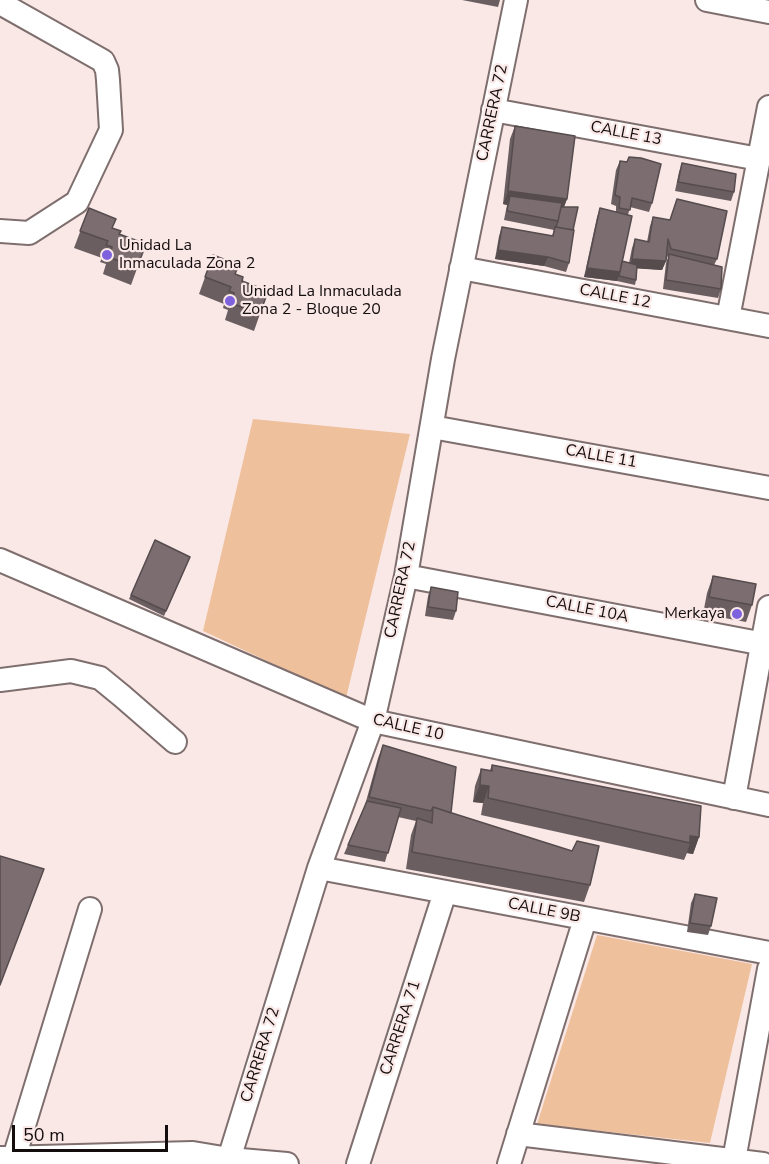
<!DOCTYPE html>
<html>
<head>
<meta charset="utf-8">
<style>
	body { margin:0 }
	#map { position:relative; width:769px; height:1164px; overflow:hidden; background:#fae8e7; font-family:"Nunito Sans",sans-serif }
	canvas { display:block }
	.scale { position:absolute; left:12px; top:1125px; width:156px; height:27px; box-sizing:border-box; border:3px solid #130d0d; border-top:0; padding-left:8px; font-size:18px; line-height:21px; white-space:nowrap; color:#130d0d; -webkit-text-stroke:4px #fae8e7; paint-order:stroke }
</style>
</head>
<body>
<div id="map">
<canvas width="769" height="1164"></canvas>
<div class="scale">50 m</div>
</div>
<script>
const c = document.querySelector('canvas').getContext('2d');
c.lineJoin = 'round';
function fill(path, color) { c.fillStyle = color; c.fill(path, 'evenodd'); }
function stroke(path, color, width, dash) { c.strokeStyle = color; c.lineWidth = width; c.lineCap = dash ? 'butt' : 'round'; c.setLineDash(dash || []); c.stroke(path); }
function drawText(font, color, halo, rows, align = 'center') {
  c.font = font + ' "Nunito Sans",sans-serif'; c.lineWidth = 4.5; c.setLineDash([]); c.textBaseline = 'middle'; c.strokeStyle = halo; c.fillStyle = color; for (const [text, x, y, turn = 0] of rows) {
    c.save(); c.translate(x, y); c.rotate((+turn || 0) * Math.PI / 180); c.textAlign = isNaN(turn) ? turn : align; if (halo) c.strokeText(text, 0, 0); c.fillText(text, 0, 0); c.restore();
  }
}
fill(new Path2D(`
	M253,419L410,434L346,698L203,631Z
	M597,935L752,964L710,1143L537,1124Z`), '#efc09c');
const minor = new Path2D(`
	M707,0L769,12
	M0,3L103,61L107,70L108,80L111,130L77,202L29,233L0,231
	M493,110L759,159
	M461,268L769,326
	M728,318L769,107
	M432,427L769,488
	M0,560L373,721L769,805
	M406,576L769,645
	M0,680L71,671L100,678L122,696L175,742
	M734,798L769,607
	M319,868L769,953
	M518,1134L763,1164
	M0,1158L193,1153L229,1159L287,1164
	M14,1158L90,909
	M734,1160L769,969
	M233,1164L229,1159L319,868L373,721L406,576L443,359L516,0
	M358,1164L445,892
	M509,1164L585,919`);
stroke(minor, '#7e6f6e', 26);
stroke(minor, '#fff', 22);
fill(new Path2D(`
	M462,0H500L498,7Z
	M515,126L567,199L564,207L573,230L569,263L566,272L544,266L495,259L499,236L502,227L552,236L554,230L504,220L507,205L503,204L510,139Z
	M620,161L627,162L652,203L649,212L630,207L628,215L622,261L629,263L632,248L635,239L647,242L650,226L653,217L717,259L714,265L721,289L718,298L663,289L666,263L668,258L666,253V261L662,270L637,268L636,280L635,285L617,281L584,277L597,217L600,208L616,212V206L611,204L616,170Z
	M682,163L734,192L731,201L675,191L679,172Z
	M89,208L119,234L146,244L131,285L103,274L106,264L100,262L102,258L74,248Z
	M213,255L236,274L242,281L268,291L254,331L225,320L228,310L223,308L224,304L199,294Z
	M155,540L190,557L164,616L129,599Z
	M713,576L752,605L746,622L703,614L707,593Z
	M431,587L456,611L453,620L425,616L428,596Z
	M383,745L451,813L590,885L584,902L406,869L411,835L416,821L398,817L385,862L344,854L365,805L378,758Z
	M492,765L699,837L693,854L687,853L684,860L481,815L483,803L473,802L475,786L481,769L490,770Z
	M695,894L711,926L708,935L687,932L691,903Z`), '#6a5e60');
fill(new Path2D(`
	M508,191L567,199L562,212L510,196L507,205L503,204Z
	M498,250L548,257L544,266L495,259Z
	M632,259L666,261L662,270L629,268Z
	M587,268L620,272L617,281L584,277Z
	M480,785L489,786L483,803L473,802Z
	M690,836L699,837L693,854L687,853L690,843Z`), '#564c4e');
const building = new Path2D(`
	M515,126L575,136L567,199L508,191Z
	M629,157L641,158L661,164L652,203L632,198L630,210L619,208L620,197L615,195L620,161L627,162Z
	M682,163L736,174L734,192L678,182Z
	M510,196L562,203L558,221L507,211Z
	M677,199L727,211L717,259L671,249L668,239L666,261L632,259L635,239L649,242L653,217L670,220Z
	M561,207H578L573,230L556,227L558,221Z
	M89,208L116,219L112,228L121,231L119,234L146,244L137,268L109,257L112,247L106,245L108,241L80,231Z
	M600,208L632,216L620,272L587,268Z
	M502,227L553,236L555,227L574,230L569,263L548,257L498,250Z
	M669,254L722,267L721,289L666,280Z
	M213,255L239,265L235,274L243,277L242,281L268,291L260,314L231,303L234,293L229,291L231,287L205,277Z
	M622,261L637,265L636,280L619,276Z
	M155,540L190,557L166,611L131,595Z
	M713,576L756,584L752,605L709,597Z
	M431,587L458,592L456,611L428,607Z
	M383,745L456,767L451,813L433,807L431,811L369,797Z
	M492,765L701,806L699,837L690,836V843L488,798L489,786L480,785L481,769L492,771Z
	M367,801L401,808L388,853L348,845Z
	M433,807L572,851L577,841L599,846L590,885L412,852L417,818L432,823Z
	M0,856L44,869L0,985Z
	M695,894L717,898L711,926L690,923Z`);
fill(building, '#7b6d70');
stroke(building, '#564c4e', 1.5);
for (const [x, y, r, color] of [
	[107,255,6,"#7e62dd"],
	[230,301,6,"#7e62dd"],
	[737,614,6,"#7e62dd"]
]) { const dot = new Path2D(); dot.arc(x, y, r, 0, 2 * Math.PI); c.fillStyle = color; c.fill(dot); stroke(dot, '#fae8e7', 2); }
drawText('16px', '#130d0d', '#fae8e7', [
	["CARRERA 72",493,113,-78],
	["CALLE 13",626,134,11],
	["CALLE 12",615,297,11],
	["CALLE 11",601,457,10],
	["CARRERA 72",401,590,-78],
	["CALLE 10A",587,610,11],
	["CALLE 10",408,728,13],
	["CALLE 9B",544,911,11],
	["CARRERA 71",401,1028,-72],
	["CARRERA 72",261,1055,-73]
]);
drawText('16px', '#130d0d', '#fae8e7', [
	["Unidad La",119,246],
	["Inmaculada Zona 2",119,264],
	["Unidad La Inmaculada",242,292],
	["Zona 2 - Bloque 20",242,310],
	["Merkaya",725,614,"right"]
], 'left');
</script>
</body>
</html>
